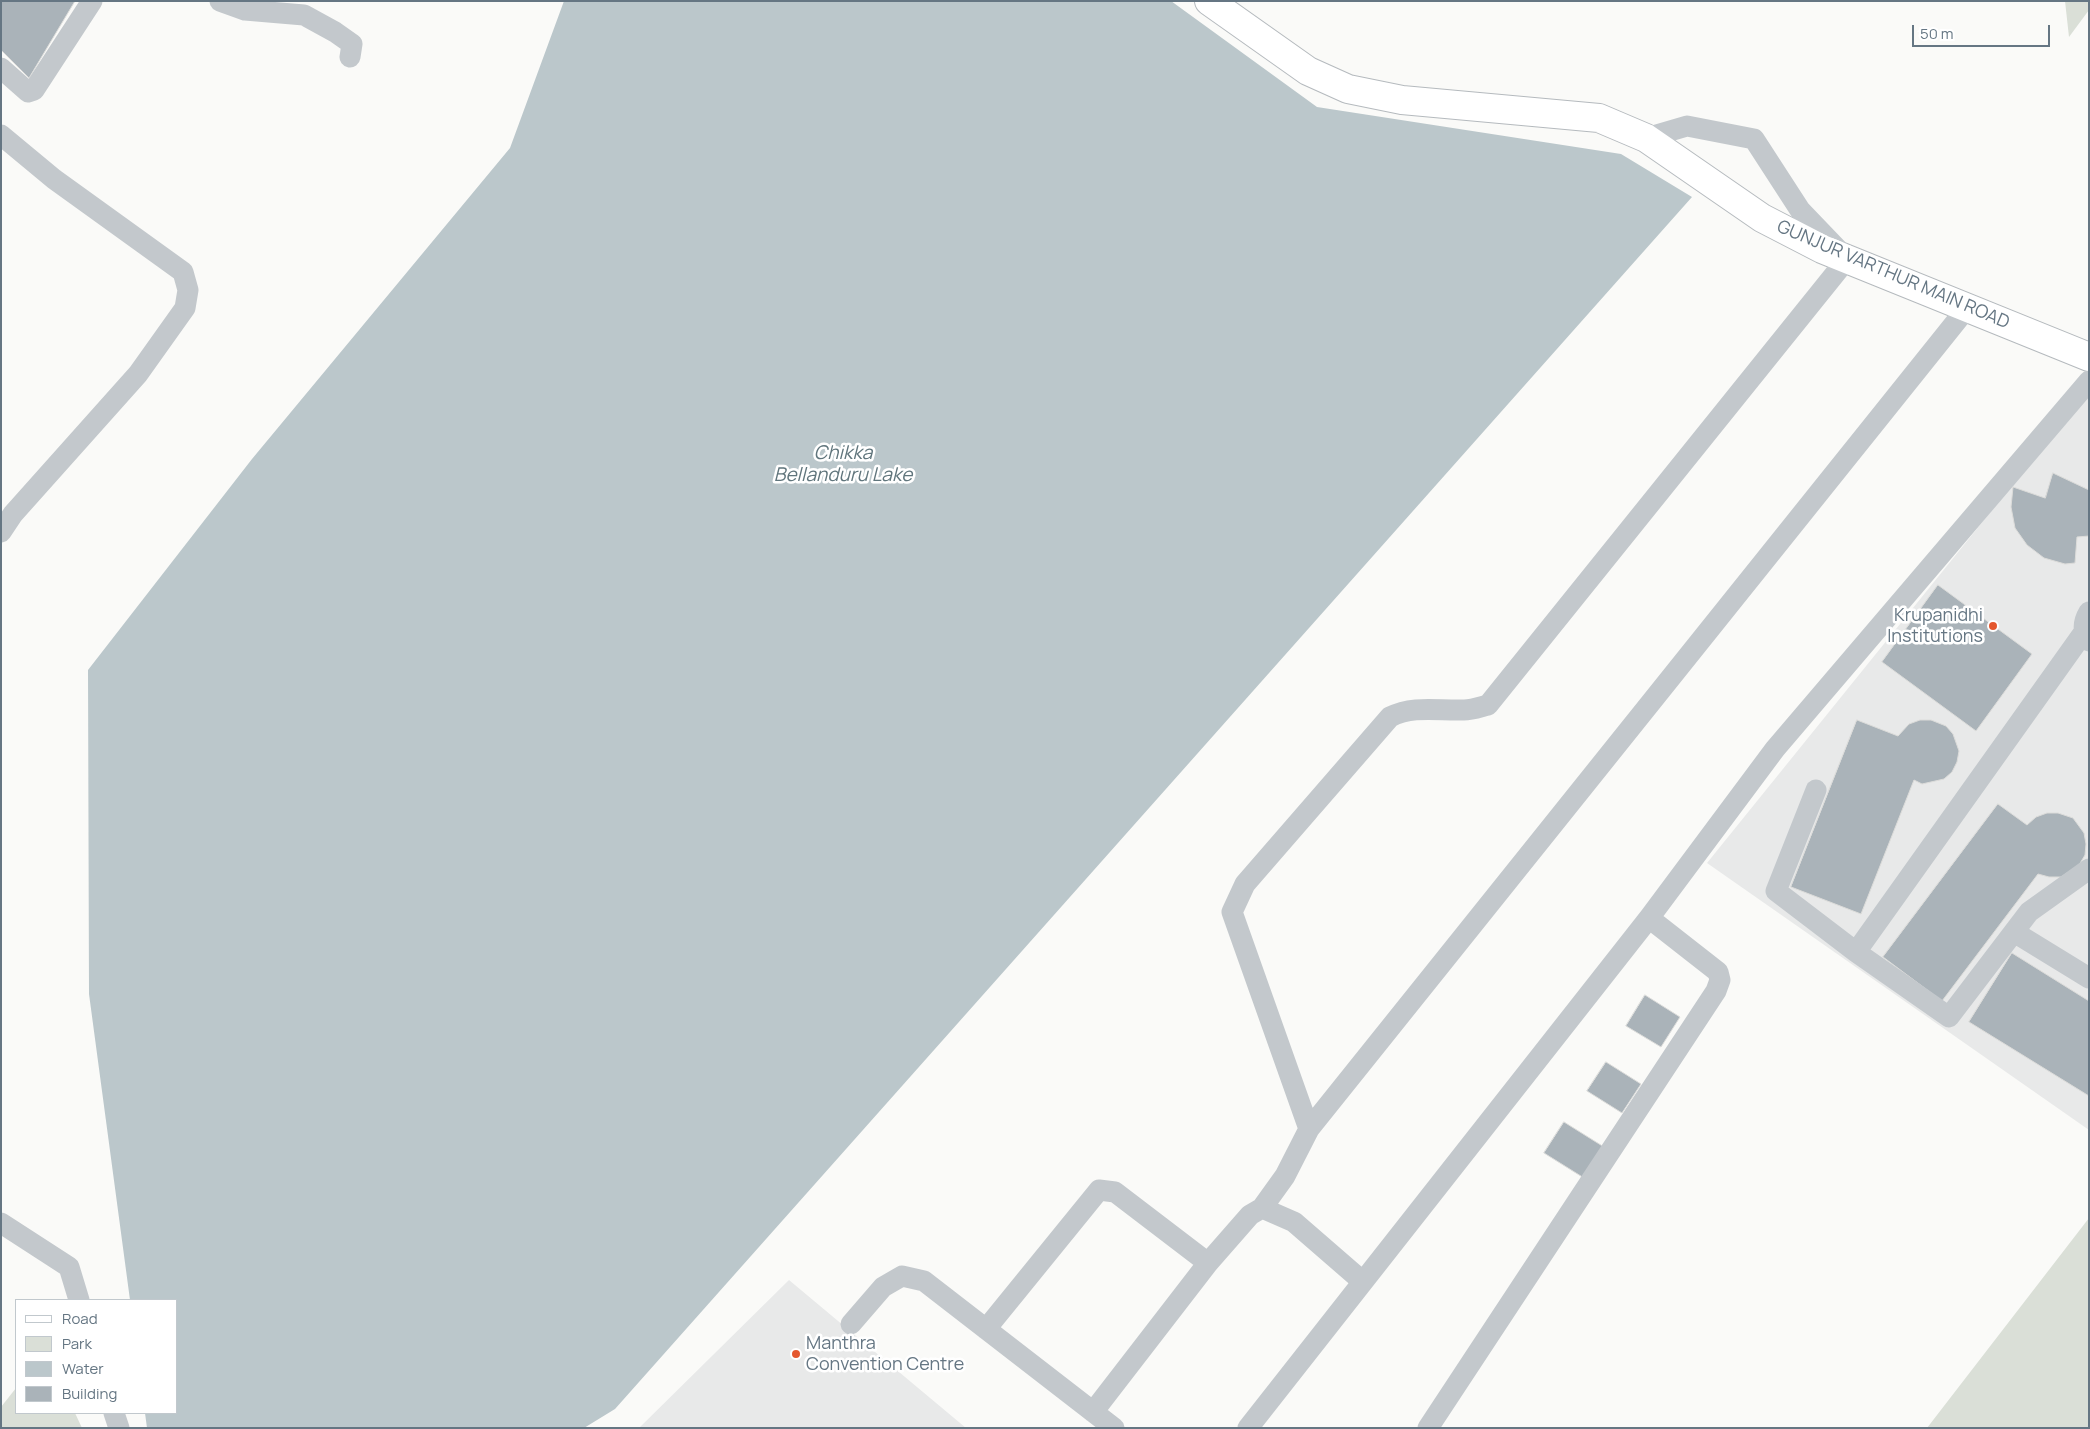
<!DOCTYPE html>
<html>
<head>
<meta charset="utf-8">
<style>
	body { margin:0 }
	#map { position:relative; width:2090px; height:1429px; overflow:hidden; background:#fafaf8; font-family:Manrope,sans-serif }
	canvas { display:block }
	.frame { position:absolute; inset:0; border:2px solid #657683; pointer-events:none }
	.legend { position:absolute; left:15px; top:1299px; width:162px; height:115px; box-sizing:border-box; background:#fff; border:1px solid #c1c8cd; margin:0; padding:6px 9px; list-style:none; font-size:15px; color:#657683 }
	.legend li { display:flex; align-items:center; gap:10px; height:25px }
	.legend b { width:25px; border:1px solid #c1c8cd }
	.scale { position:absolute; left:1912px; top:25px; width:138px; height:22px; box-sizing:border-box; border:2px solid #657683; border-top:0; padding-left:6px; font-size:15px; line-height:18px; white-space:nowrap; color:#657683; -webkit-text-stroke:4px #fff; paint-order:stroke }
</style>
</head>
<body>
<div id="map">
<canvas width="2090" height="1429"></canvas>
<div class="frame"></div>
<ul class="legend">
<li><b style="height:6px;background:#fff"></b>Road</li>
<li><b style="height:14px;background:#dadfd7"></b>Park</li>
<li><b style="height:14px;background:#bbc7cb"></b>Water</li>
<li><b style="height:14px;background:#aab3b9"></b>Building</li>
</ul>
<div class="scale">50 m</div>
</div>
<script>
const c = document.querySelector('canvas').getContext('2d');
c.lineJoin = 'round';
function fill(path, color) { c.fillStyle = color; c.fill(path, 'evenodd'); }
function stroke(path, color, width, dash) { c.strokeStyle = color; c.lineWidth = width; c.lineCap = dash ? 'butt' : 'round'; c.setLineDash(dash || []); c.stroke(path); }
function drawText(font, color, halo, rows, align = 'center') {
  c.font = font + ' Manrope,sans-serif'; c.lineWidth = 5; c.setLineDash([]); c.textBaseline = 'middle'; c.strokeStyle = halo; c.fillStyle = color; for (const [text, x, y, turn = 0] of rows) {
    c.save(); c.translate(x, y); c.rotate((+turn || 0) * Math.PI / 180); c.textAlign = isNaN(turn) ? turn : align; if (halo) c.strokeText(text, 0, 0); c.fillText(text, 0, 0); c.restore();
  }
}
fill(new Path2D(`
	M2089,390V1130L1707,863Z
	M789,1280L966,1428H639Z`), '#e8e9e9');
fill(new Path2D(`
	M2065,1H2089V10L2069,37Z
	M2089,1218V1428H1927Z
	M16,1388V1413H75L82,1428H1V1407Z`), '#dadfd7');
fill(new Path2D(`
	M564,1H1171L1317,107L1621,154L1692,197L615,1409L584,1428H147L145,1413H176V1300H130L89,994L88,670L252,459L510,148Z`), '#bbc7cb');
const building = new Path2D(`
	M1,1H75L29,78L1,50Z
	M2053,473L2089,490V536L2077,537L2075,563L2065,564L2044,558L2027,545L2015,528L2011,507L2013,487L2045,498Z
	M1938,585L2032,654L1976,731L1882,662Z
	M1857,720L1898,736L1909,724L1920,720H1931L1946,726L1953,734L1959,751L1957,762L1952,772L1944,779L1922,784L1914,780L1861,914L1791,887Z
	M1998,804L2027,825L2036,817L2047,813H2058L2073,818L2084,833L2086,844L2085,855L2079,865L2061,877H2049L2038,874L1942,1001L1883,957Z
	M2012,953L2089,1001V1096L1969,1022Z
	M1645,995L1680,1017L1661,1047L1626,1026Z
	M1606,1062L1641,1084L1622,1113L1587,1091Z
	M1564,1122L1604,1147L1584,1178L1544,1153Z`);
fill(building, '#aab3b9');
stroke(building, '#dcdcda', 1);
const major = new Path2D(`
	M1209,1L1308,71L1348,89L1402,100L1599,118L1646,138L1762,218L1822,249L2089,357`);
stroke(major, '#b5babe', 30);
stroke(new Path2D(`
	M220,1L245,10L304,15L335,32L352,44L350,57
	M1,68L28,92L34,90L92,1
	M1,135L54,179L183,272L188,290L185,308L138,374L13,514L1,532
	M2089,612C2083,622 2082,631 2089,641
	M2084,632L1856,952L1949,1017L2029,912L2089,869
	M1816,790L1776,891L1856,952
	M2014,932L2089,978
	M1309,1129L1232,912L1245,884L1390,717C1414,705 1438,711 1464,710C1472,710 1480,707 1488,705L1847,259L1800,210L1754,139L1687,126L1646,138
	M1262,1208L1294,1222L1362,1281
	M1,1223L69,1267L79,1300
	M851,1324L883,1287L902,1276L924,1281L1114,1428
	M986,1329L1099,1190L1115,1192L1208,1263
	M1093,1412L1208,1263L1250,1215L1262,1208L1285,1176L1309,1129L1967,308
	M114,1413L119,1428
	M1248,1428L1649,918L1775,749L2089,381
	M1428,1428L1716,991L1720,980L1718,972L1649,918`), '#c3c8cc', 21);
stroke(major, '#fff', 28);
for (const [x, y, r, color] of [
	[1993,626,5,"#e4572e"],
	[796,1354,5,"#e4572e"]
]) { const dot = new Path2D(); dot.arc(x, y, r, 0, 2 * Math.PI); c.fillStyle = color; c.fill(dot); stroke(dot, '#fff', 2); }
drawText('18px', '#657683', '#fff', [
	["GUNJUR VARTHUR MAIN ROAD",1893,275,23]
]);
drawText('18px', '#657683', '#fff', [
	["Krupanidhi",1983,616],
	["Institutions",1983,637],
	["Manthra",806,1344,"left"],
	["Convention Centre",806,1365,"left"]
], 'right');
drawText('italic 19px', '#60757c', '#fff', [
	["Chikka",843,454],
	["Bellanduru Lake",843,476]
]);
</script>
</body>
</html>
